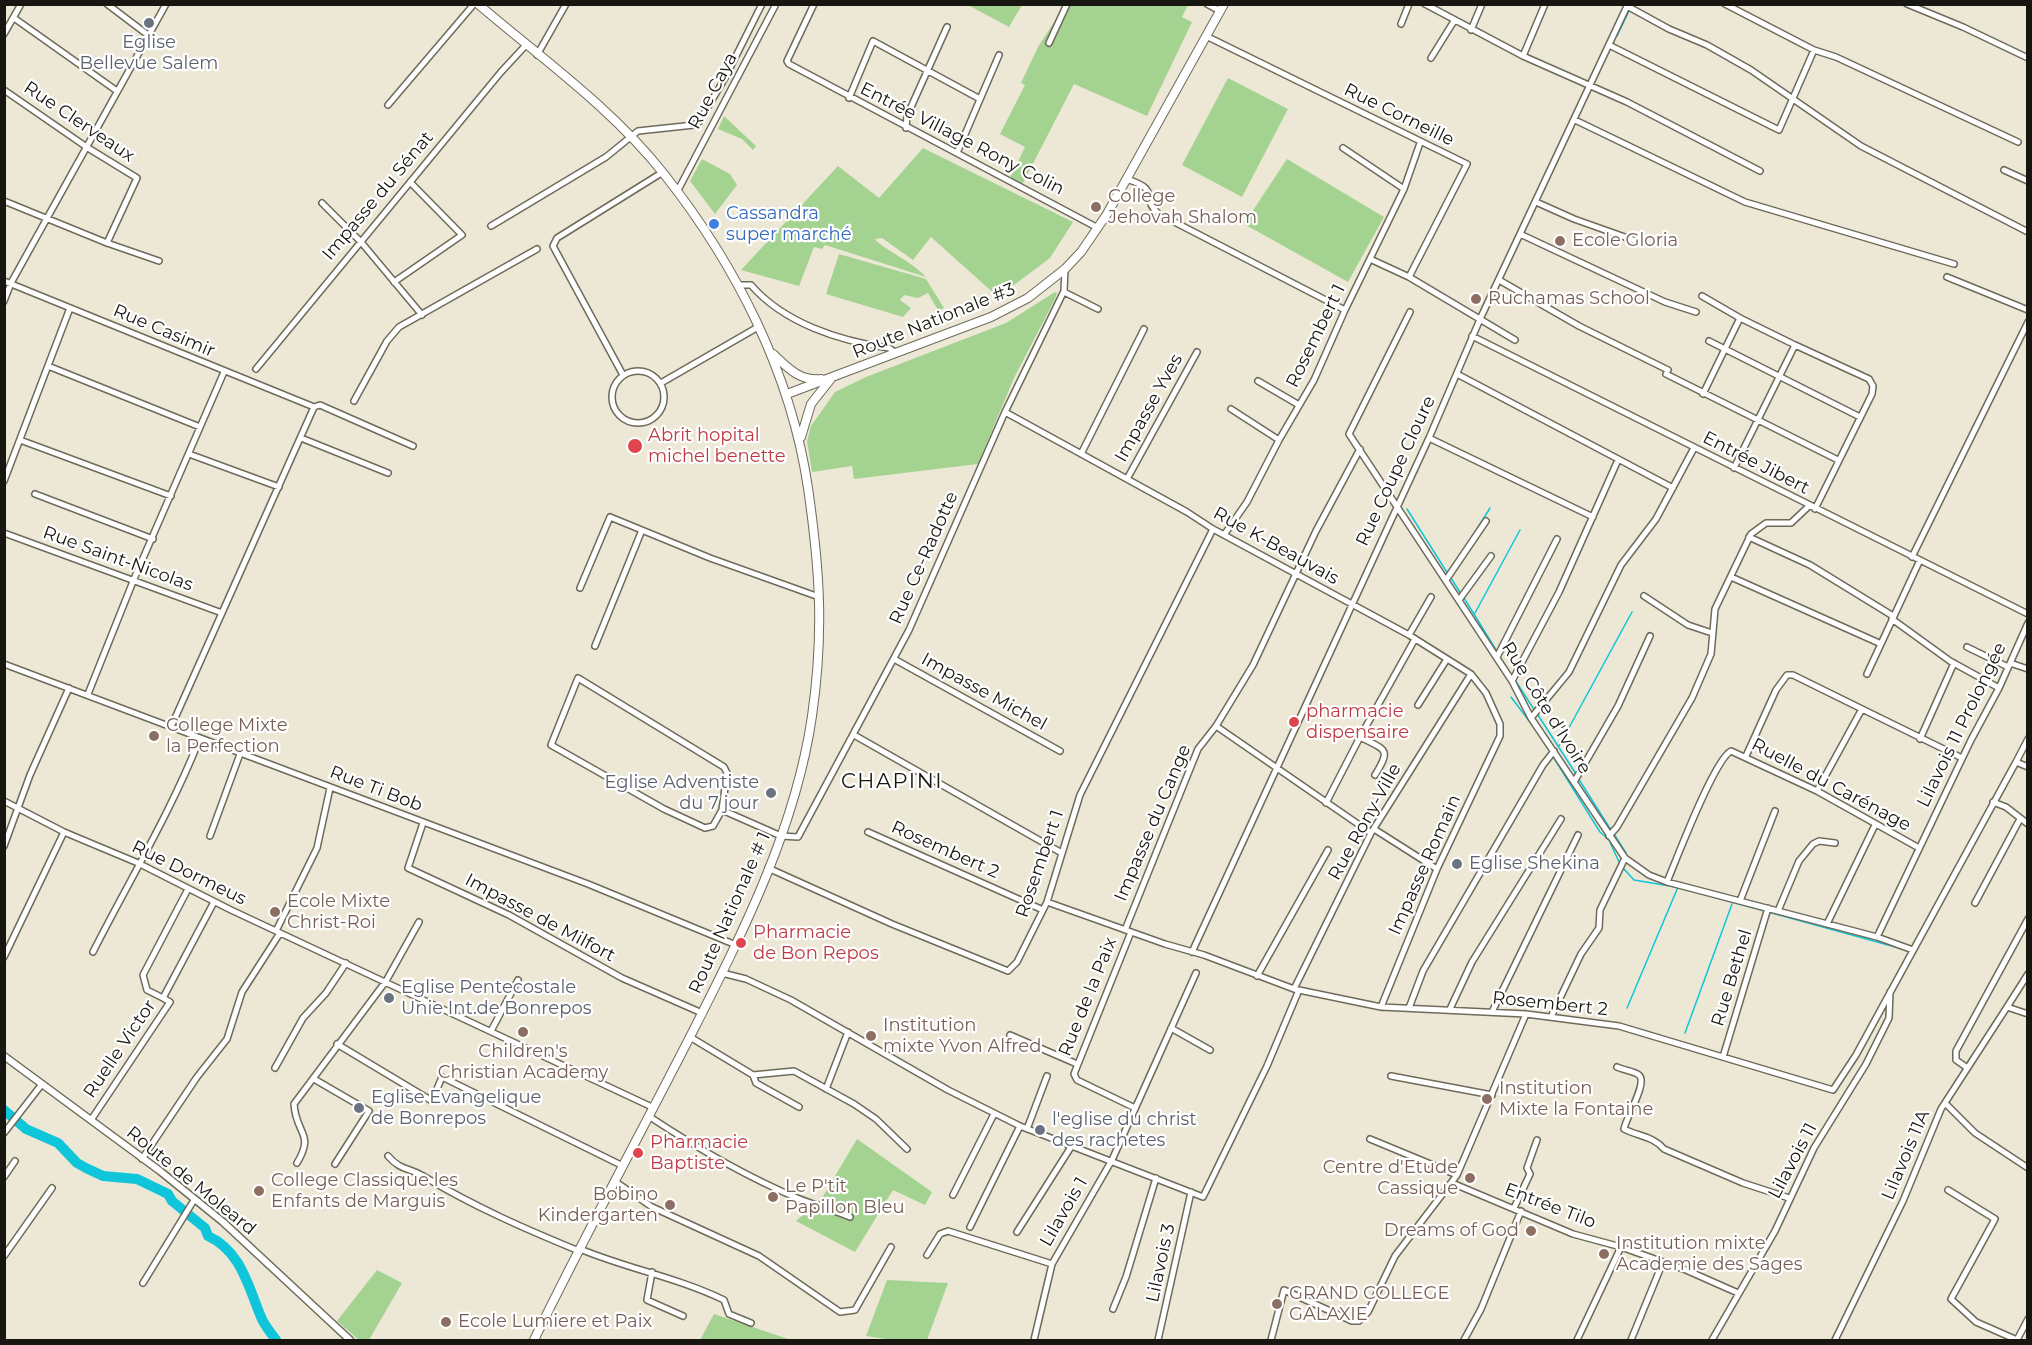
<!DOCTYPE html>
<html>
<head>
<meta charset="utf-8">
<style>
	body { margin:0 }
	#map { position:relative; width:2032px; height:1345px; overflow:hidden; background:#ede8d6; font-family:Montserrat,sans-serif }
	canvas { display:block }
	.frame { position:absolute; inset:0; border:6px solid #181610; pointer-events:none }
</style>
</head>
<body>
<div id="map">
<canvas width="2032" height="1345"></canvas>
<div class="frame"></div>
</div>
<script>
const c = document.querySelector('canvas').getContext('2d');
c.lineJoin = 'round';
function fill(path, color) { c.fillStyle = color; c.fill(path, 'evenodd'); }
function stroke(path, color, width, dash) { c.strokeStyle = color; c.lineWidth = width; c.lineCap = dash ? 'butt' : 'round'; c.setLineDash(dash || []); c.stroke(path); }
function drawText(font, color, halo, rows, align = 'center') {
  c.font = font + ' Montserrat,sans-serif'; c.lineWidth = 4.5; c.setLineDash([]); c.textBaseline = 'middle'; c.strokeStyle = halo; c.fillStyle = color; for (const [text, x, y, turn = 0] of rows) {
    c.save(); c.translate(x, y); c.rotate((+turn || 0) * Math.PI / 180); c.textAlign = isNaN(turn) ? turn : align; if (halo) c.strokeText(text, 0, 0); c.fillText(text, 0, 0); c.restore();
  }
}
fill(new Path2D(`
	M968,5H1022L1009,27Z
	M1065,5H1188L1182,17L1192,22L1147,116L1074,84L1022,185L1010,178L1025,147L1000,134L1025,85L1021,83L1038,47Z
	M1228,78L1288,109L1242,197L1182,165Z
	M724,116L756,146L753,150L742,139L718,129Z
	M923,148L1073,222L1050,258L998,297L931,237L913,260L882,238L875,239C881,248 913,262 926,277L825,245L822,249L814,247L799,286L741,270L838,166L879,198Z
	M702,159L730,174L737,185L715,214L690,181Z
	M1287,159L1384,217L1348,282L1244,224Z
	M839,254L926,279L944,308L938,310L928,293L918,298L904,295L900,300L911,308L903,317L826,294Z
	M1055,292L1057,293L1055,299L1014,378L978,464L854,479L852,466L812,472L807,441L811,426L835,392L866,377L1006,323Z
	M857,1139L932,1192L925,1205L893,1190L855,1252L796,1221L822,1198Z
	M377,1270L402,1283L369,1340H359L337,1321Z
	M887,1280L948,1283L927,1340H893L866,1336Z
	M714,1314L791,1340H700Z`), '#a4d391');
stroke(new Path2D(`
	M1617,36L1629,11
	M1407,509L1448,574
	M1470,540L1490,508
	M1451,578L1461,594
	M1464,598L1498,653
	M1475,613L1520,530
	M1500,657L1512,676
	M1515,680L1535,711
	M1511,697L1542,738
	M1538,715L1576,774
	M1559,746L1632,612
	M1552,755L1600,832L1609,840L1619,862
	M1578,778L1611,830
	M1614,834L1626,853
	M1624,869L1634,880L1676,887
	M1681,888L1899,948
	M1627,1008L1678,887
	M1685,1033L1732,904`), '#0ec5da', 1.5);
stroke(new Path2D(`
	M4,1110L26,1129L58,1143L77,1163L86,1168L103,1176L137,1179L168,1194L172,1201L205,1228L208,1236C241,1251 248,1286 261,1317C264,1325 271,1333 276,1340`), '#0ec5da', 10);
const minor = new Path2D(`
	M107,4L148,35
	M814,4L787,61L789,64L1098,228
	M1207,4L1220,11
	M1425,4L1523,56L1627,102L1760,171
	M1725,4L1814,50L1836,57L2018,142
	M1907,4L1963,27L2028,58
	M1627,6L1669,29L1707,45L1751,70L1861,146L2028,232
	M14,18L117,91
	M1401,24L1409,4
	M1471,30L1482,4
	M4,34L21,4
	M1206,36L1467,164L1409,277
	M1049,43L1067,4
	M1609,45L1779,130L1814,50
	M537,55L566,4
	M1523,56L1545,4
	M1431,58L1454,21
	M4,90L88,148L137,178L107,243
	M849,98L873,41L980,99
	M388,105L474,4
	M1575,120L1745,202L1954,264
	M906,128L907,116L947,27
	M1343,148L1404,189
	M957,153L999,55
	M2004,170L2028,181
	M1126,179C1163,190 1139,198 1159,214L1345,310
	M677,192L776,4
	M4,201L107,243L159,261
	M1536,202L1574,219L1636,241
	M322,203L361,242L422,315
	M491,226L606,157L638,131L694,125L699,122L725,78L762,4
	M1520,234L1665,302L1696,312
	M1370,259L1409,277L1515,340
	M1947,277L2028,310
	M1499,280L1579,326L1668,370
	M4,281L314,407L320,405L413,446
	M394,282L462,235L410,182
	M738,285H751C784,323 839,341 889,348L896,353
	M1064,292L1098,309
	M1702,296L1740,318
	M4,301L11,283L166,4
	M1410,312L1349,434L1512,681L1531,718L1625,858L1649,875L1667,882L1877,937L1913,950
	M1472,336L2028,614
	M1709,341L1860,417
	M48,366L200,427
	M256,369L501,72L526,45
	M612 397a26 26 0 1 1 52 0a26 26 0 1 1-52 0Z
	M1457,374L1673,488
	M1666,374L1838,460
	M623,375L553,246L557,238L663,172
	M1258,381L1299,405
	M661,383L758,327
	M1703,394L1740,318L1795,345
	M354,401L387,341L399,327L537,249
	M1231,409L1279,440
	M1005,412L1187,512L1213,529L1409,635L1471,674L1486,693L1500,724V736L1437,869L1381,1007
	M301,438L388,473
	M1429,438L1593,517
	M20,440L171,496
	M189,454L279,487
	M1081,454L1144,329
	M1734,468L1795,345L1869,379L1873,386L1872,394L1815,509
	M1127,479L1197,352
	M4,481L70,308
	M35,494L153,539
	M4,533L222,613
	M1224,535L1247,502L1279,440L1314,380L1345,310L1404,189L1420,143
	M1749,537L1810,565L1893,616
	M1912,557L2028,322
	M1731,577L1879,643
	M1446,580L1486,521
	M580,588L610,517L710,558L819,597
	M1644,596L1688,625L1712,633
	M1459,600L1491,556
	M1892,619L1950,661L1999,688
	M1409,635L1431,597
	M595,646L642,530
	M1967,647L2008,667
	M1497,657L1557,539
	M894,659L1060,751
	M2010,663L2028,669
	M4,664L588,884L736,945
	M1867,674L1920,560
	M1512,681L1559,592L1618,460
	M88,694L134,579L224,372
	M1418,705L1447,659
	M1531,718L1569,672L1621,565L1656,519L1694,448
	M1216,726L1371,833
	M171,727L314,407
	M854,735L1060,852
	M1920,739L1954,663
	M1746,756L1776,690L1787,675H1793L1862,709
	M2016,762L2028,739
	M1375,775C1392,748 1385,750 1360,737L1415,639
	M1574,782L1618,706L1650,636
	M1817,791L1862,709L1962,758
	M4,801L64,832L138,863L231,910L654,1108
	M1993,802L2006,807L2028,824
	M1326,803L1360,737
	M722,810L713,826L705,828L664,809L551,745L578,678L724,767L727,773L722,810L781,836L798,837L909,630L1005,412L1064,291L1065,269
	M423,823L408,868L509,915L622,978L702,1013
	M1374,829L1437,869
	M868,832L1043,910
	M210,836L240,754
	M1609,836L1617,827L1692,698L1711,654L1715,609L1751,534L1766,523H1791L1809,506
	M4,846L30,775L69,688
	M768,868L892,924L1008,971L1017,962L1047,902L1080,795L1213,529
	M1667,882C1677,858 1714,760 1731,751L1817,791L1919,848
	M1740,901L1775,811
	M1047,902L1165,944L1204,955L1294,989L1381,1007L1526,1014L1619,1026L1833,1090L1856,1055L2016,762L2028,767
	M1975,903L2020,819
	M1778,911L1799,861L1813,844L1819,841L1835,843
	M1827,924L1875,825
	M1125,930L1198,749L1216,726L1253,665L1316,531L1360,449
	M276,931L317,848L330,788
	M1131,932L1074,1074L1077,1080L1135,1108
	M1877,937L1971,740L1999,688L2028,623
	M93,952C129,881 171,812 200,738
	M1192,952L1429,438L1481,317L1628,4
	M4,957L64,832
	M722,973L746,979L791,1000L948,1090L1020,1126L1203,1197L1267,1066L1299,990
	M1257,976L1328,850
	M1294,989L1371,833L1471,674
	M163,998L147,990L143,975L188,889
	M2007,1007L2028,974
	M1409,1008L1423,971L1543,765L1554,751
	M1450,1009L1472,962L1561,819
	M1492,1012L1578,835
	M1551,1017L1581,954L1599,928L1600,910L1625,858
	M1171,1028L1210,1050
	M491,1031L518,980
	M1010,1035L1077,1064
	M690,1037L753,1075L794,1071L854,1104L876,1119L907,1149
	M337,1044L432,1101L442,1077L623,1166
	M1723,1057L1768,908
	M1617,1067C1623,1070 1634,1071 1639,1075C1648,1083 1626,1117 1624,1129C1637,1136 1653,1136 1664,1149L1743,1183L1789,1198
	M1966,1067L1956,1060V1051L2028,919
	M275,1068L303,1018L326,993L346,963
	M753,1075L756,1083L799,1107
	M1391,1076L1492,1095
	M314,1079L369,1111L335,1164
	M826,1089L848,1032
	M1945,1103L1975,1133L2028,1168
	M650,1117C697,1148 745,1176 797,1198C814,1205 833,1210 850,1217
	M91,1120L170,1002L163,998L214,902
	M1027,1129L1047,1076
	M4,1133L42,1084
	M1370,1139L1457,1175
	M388,1156C401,1171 408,1167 423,1176C475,1207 523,1228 579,1251
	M142,1159L197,1077L227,1039L242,992L280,933
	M297,1163C315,1133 296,1135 294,1104L386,981L419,922
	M4,1177L15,1161
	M616,1182L652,1207L759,1256L840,1312L855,1310L891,1247
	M1452,1183L1573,1234L1621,1247L1686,1270L1738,1293
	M1948,1190L1995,1219L1951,1299L1976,1322L2017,1340
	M953,1195L994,1114
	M1514,1208L1530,1174L1527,1168L1537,1140
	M970,1227L1020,1126
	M1017,1232L1071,1147
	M580,1249C628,1269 676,1277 724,1300L729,1314L751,1323
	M927,1255L940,1234L948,1231L1052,1264
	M4,1256L52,1188
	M652,1272L647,1300L683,1316
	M143,1283L194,1200
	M1113,1309L1126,1277L1156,1178
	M1034,1340L1052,1264L1112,1160L1196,973
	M1158,1340L1191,1192
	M1271,1340L1284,1290L1352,1321H1359L1368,1312L1395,1256L1457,1175L1526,1014
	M1464,1340L1481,1309L1521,1211
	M1577,1340L1621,1247
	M1631,1340L1663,1262
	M1712,1340L1775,1231L1814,1148L1866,1064L1889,1018L1890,992
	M1835,1340L1903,1201L1941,1109L2007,1007L2028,1014
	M2017,1340L2028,1319`);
const tertiary = new Path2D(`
	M4,1056L160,1171L223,1222L350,1340`);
const primary = new Path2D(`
	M478,4C541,58 612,108 664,174C736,265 791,373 808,488C820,571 824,633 812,716C796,827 744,930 694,1029C641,1133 585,1235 534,1340
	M773,354C788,368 799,381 821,379
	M787,394L991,317L1028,298L1065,269L1081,252L1107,214L1224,4
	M801,437L811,404L830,380`);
stroke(minor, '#6e6a5a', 8);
stroke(tertiary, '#6e6a5a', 9);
stroke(primary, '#6e6a5a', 10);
stroke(minor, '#fff', 5);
stroke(tertiary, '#fff', 6);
stroke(primary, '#fff', 8);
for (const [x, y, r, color] of [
	[149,23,6,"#6b7280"],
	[1096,207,6,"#8d6e63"],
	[714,224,6,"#3f7fe0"],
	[1560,241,6,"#8d6e63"],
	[1476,299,6,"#8d6e63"],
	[635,446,8,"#e0444e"],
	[1294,722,6,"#e0444e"],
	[154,736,6,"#8d6e63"],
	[771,793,6,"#6b7280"],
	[1457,864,6,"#6b7280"],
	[275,912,6,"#8d6e63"],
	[741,943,6,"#e0444e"],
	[389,998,6,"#6b7280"],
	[523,1032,6,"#8d6e63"],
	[871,1036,6,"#8d6e63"],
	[1487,1099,6,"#8d6e63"],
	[359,1108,6,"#6b7280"],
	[1040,1130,6,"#6b7280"],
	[638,1153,6,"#e0444e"],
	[1470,1178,6,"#8d6e63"],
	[259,1191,6,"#8d6e63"],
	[773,1197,6,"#8d6e63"],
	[670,1205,6,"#8d6e63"],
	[1531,1231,6,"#8d6e63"],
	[1604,1254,6,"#8d6e63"],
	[1277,1304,6,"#8d6e63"],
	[446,1322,6,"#8d6e63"]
]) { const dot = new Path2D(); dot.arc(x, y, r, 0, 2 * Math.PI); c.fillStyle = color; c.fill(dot); stroke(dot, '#fff', 2); }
drawText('18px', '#5b616d', '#fff', [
	["Eglise",149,43,"center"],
	["Bellevue Salem",149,64,"center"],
	["Eglise Adventiste",759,783,"right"],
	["du 7 jour",759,804,"right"],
	["Eglise Shekina",1469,864],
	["Eglise Pentecostale",401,988],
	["Unie Int.de Bonrepos",401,1009],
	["Eglise Evangelique",371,1098],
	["de Bonrepos",371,1119],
	["l'eglise du christ",1052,1120],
	["des rachetes",1052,1141]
], 'left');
drawText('18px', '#181610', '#fff', [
	["Rue Caya",713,91,-62],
	["Rue Corneille",1399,115,26],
	["Rue Clerveaux",79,122,34],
	["Entrée Village Rony Colin",962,139,27],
	["Impasse du Sénat",378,196,-50],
	["Route Nationale #3",934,321,-22],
	["Rue Casimir",164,331,23],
	["Rosembert 1",1316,336,-64],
	["Impasse Yves",1149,408,-61],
	["Entrée Jibert",1756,463,27],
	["Rue Coupe Cloure",1396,471,-65],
	["Rue K-Beauvais",1276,546,29],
	["Rue Ce-Radotte",924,558,-66],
	["Rue Saint-Nicolas",118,559,20],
	["Impasse Michel",984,692,29],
	["Rue Côte d'Ivoire",1546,708,58],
	["Lilavois 11 Prolongée",1962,725,-64],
	["Ruelle du Carénage",1831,785,28],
	["Rue Ti Bob",376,789,21],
	["Rue Rony-Ville",1365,822,-61],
	["Impasse du Cange",1153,823,-67],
	["Rosembert 2",945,850,24],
	["Rosembert 1",1040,864,-71],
	["Impasse Romain",1425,865,-66],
	["Rue Dormeus",189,873,26],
	["Route Nationale # 1",730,913,-66],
	["Impasse de Milfort",540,918,28],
	["Rue Bethel",1732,978,-73],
	["Rue de la Paix",1088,997,-68],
	["Rosembert 2",1550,1004,6],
	["Ruelle Victor",120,1049,-56],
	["Lilavois 11A",1906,1155,-67],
	["Lilavois 11",1793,1161,-62],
	["Route de Moleard",191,1181,39],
	["Entrée Tilo",1550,1206,21],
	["Lilavois 1",1064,1212,-60],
	["Lilavois 3",1161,1263,-78]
]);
drawText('18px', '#785e54', '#fff', [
	["College",1108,197],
	["Jehovah Shalom",1108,218],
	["Ecole Gloria",1572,241],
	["Ruchamas School",1488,299],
	["College Mixte",166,726],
	["la Perfection",166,747],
	["Ecole Mixte",287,902],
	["Christ-Roi",287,923],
	["Institution",883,1026],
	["mixte Yvon Alfred",883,1047],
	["Children's",523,1052,"center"],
	["Christian Academy",523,1073,"center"],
	["Institution",1499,1089],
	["Mixte la Fontaine",1499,1110],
	["Centre d'Etude",1458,1168,"right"],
	["Cassique",1458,1189,"right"],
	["College Classique les",271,1181],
	["Enfants de Marguis",271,1202],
	["Le P'tit",785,1187],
	["Papillon Bleu",785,1208],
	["Bobino",658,1195,"right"],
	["Kindergarten",658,1216,"right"],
	["Dreams of God",1519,1231,"right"],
	["Institution mixte",1616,1244],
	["Academie des Sages",1616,1265],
	["GRAND COLLEGE",1289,1294],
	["GALAXIE",1289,1315],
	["Ecole Lumiere et Paix",458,1322]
], 'left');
drawText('18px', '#366cbe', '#fff', [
	["Cassandra",726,214],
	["super marché",726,235]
], 'left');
drawText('18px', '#be3a42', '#fff', [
	["Abrit hopital",648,436],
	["michel benette",648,457],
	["pharmacie",1306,712],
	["dispensaire",1306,733],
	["Pharmacie",753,933],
	["de Bon Repos",753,954],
	["Pharmacie",650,1143],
	["Baptiste",650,1164]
], 'left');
c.letterSpacing = '1.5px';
drawText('21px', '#181610', '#fff', [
	["CHAPINI",892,782]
]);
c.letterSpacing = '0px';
</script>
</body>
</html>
